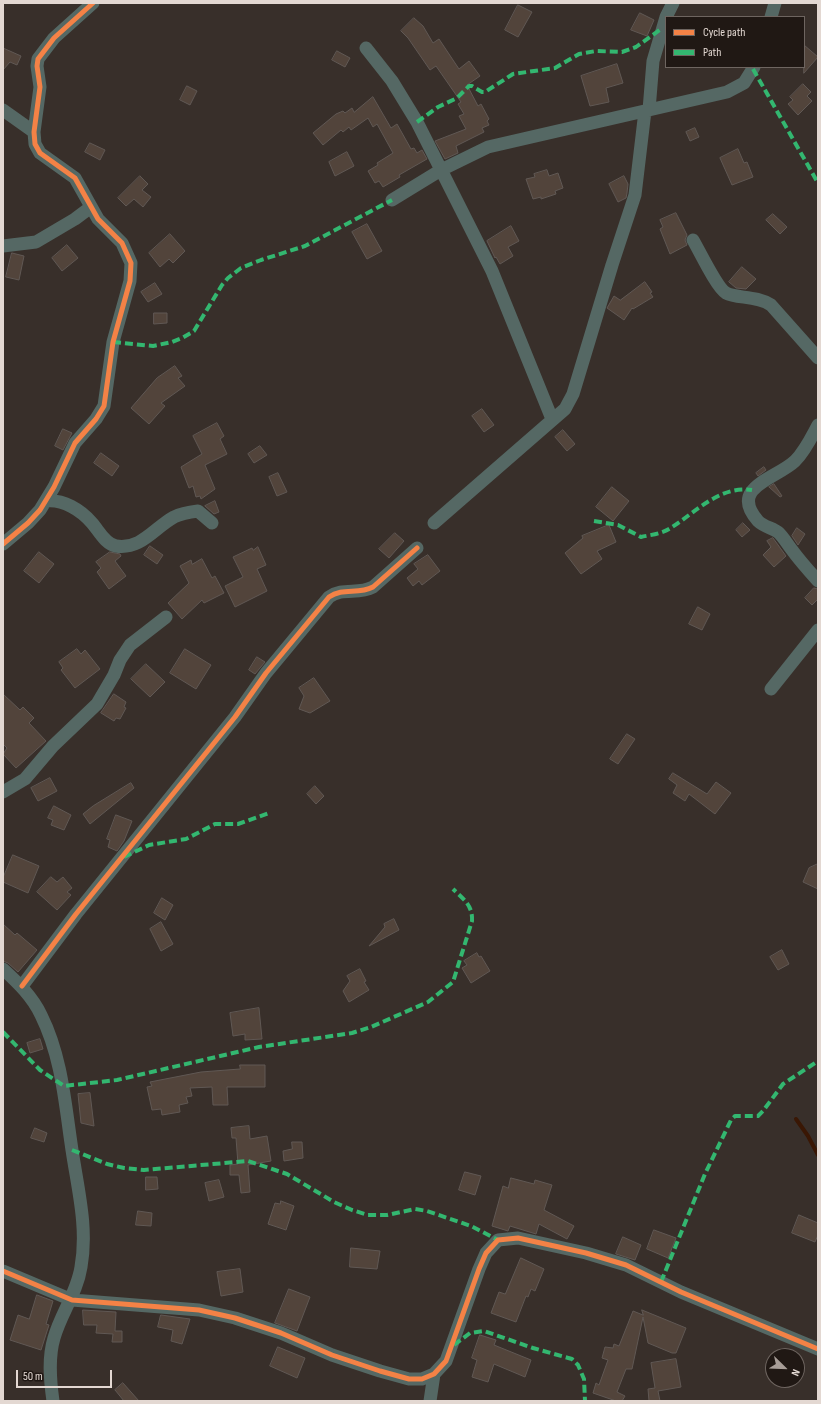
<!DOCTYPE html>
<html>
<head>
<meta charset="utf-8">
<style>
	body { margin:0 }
	#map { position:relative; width:821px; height:1404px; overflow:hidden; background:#382f2a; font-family:"Sofia Sans Condensed",sans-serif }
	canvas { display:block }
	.frame { position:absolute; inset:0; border:4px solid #e3d8d2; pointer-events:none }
	.legend { position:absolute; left:665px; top:16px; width:140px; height:52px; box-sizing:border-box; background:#201814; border:1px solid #6e6560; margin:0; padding:5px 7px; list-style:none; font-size:12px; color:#e3d8d2 }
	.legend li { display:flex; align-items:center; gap:8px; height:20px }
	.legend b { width:20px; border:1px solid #6e6560 }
	.north { position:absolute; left:765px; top:1348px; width:40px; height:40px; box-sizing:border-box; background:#201814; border:1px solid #6e6560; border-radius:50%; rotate:113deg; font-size:11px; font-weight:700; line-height:16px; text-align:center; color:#e3d8d2 }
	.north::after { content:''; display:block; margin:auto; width:14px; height:18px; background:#a79d97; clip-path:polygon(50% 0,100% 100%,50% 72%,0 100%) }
	.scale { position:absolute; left:16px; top:1370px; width:96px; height:18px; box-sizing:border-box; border:2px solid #e3d8d2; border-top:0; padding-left:5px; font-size:12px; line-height:14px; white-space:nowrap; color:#e3d8d2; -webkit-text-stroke:3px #201814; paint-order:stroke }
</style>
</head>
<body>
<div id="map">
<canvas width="821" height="1404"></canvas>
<div class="frame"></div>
<ul class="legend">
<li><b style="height:5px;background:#f48246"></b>Cycle path</li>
<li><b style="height:5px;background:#33b770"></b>Path</li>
</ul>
<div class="north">N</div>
<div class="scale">50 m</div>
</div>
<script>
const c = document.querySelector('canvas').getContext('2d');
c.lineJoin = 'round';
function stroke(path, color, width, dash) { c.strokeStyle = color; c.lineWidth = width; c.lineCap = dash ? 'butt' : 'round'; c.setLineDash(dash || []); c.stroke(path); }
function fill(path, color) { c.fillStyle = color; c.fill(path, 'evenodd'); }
stroke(new Path2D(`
	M796,1119L808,1136L818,1155`), '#3a1704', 4);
const building = new Path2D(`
	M518,5L532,12L518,37L505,30Z
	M640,13L654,20L647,36L631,30Z
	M414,18L423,26L433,43L439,39L459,69L469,61L480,76L467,85L478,106L481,104L489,119L487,121L489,125L482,128L484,132L456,146L458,153L445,159L435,141L466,129L459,116L464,114L458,104L461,102L436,66L430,70L408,38L401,31Z
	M804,45L818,57L804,73Z
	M3,48L21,56L17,65L10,62L3,70Z
	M337,51L350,58L345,67L332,60Z
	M617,64L623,83L606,88L609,102L590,106L581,76Z
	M803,84L811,92L807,96L812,101L798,115L788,104L793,100L790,97Z
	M187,86L197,91L190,105L180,100Z
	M373,97L391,128L397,124L411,149L414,148L417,153L422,150L427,159L399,175L400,177L383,187L379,181L375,183L368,171L378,165L377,163L393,153L377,124L373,127L368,118L351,130L349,127L343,132L341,130L323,145L313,133L336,114L343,111L345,113L352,108L354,112Z
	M695,128L699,137L690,141L686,132Z
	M90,143L105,150L100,160L85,152Z
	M738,149L744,163L747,162L753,177L732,185L720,158Z
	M347,152L354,166L335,176L329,162Z
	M547,170L549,176L558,173L563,188L555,191L556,194L541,199V197L533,199L526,179L535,177L534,174Z
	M140,176L148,184L142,190L151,197L143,207L134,199L126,206L118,198Z
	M624,176L628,184L627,193L626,198L618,202L609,184Z
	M676,213L687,235L685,240L687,245L670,254L660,229L663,227L660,220Z
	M773,214L787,227L780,234L766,220Z
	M367,224L382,251L367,259L352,232Z
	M511,226L519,241L508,247L513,256L500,264L496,257L495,258L487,241Z
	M170,234L185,251L173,263L169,259L160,267L149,253Z
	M67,245L78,258L62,271L52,258Z
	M12,253L24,256L19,280L6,277Z
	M742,267L756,279L746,289L736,288L729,282Z
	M645,282L652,292L650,293L653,297L633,309L632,308L624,320L607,308L614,296L620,300Z
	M155,283L162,294L148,302L141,292Z
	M154,313H167V323L154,324Z
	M175,366L182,376L178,378L185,386L161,403L165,406L149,424L131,408L157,378Z
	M482,409L494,425L484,432L472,416Z
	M217,423L224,436L220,439L227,454L205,465L215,489L201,499L200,496L196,497L193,486L189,488L181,467L202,454L193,436Z
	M63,429L72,433L63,450L55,446Z
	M563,430L575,444L567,451L555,437Z
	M260,446L267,455L254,463L248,454Z
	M101,453L119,466L112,476L94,463Z
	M764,467L766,470L758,476L756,473Z
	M278,473L287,492L277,496L269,477Z
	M774,484L782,496L780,497L769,487Z
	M612,487L629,501L613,521L596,507Z
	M215,501L219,512L214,514L205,506Z
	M743,523L750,530L742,537L736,530Z
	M609,525L616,542L597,551L602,559L581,574L565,553L583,538L582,536Z
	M797,528L805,534L798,545L792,536Z
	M395,533L404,541L389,558L379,549Z
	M773,538L786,556L774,567L763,555L771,547L767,541Z
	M150,546L163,555L157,564L144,555Z
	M258,547L266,565L257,569L267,591L235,607L225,586L243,577L233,557L252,548L253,550Z
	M39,552L54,564L39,583L24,571Z
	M110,552L120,554L121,556L115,561L126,576L109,589L97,572L101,568L96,562Z
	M428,555L440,571L422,585L419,581L413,586L407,578L418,569L414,564Z
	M202,559L212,578L215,576L224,593L204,603L202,600L182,619L168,603L189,583L180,566L191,560L192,564Z
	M814,588L818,589V599L812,605L805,598Z
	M698,607L710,614L702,630L689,624Z
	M77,649L81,654L85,650L100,669L75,688L61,670L63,668L59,662Z
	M185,649L211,665L196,689L170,673Z
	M257,657L265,662L255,674L249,670Z
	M146,664L165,682L150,697L131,679Z
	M314,678L330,701L310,713L299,709L304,696L299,688Z
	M3,694L20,710L23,707L34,718L29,723L46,741L16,768L3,754L7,748L3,744Z
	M114,694L126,702L124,707L126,708L120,719L116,718L114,721L101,713Z
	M627,734L635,739L618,764L610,759Z
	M673,773L707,794L716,782L731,793L715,814L689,794L685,801L673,793L677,785L669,779Z
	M50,778L57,791L38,801L31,788Z
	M131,783L134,788L90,824L83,814L93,806Z
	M315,786L324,796L316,804L307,794Z
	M54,806L71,815L64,830L51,825L53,820L48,818Z
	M116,815L132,821L124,841L117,851L108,847L110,840L107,839Z
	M13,855L39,866L28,893L3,882V878Z
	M818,864V889L803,882L809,868Z
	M51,877L57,882L63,877L72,888L67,892L71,895L57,910L37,892Z
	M162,898L173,905L165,920L154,913Z
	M394,919L399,930L369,946L385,927L384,924Z
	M161,922L173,944L161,951L150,929Z
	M3,924L15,935L17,933L37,950L18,972L8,963L3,961Z
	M782,950L789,964L778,970L770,957Z
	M477,953L479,957L481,956L490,971L471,983L462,968L467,965L464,961Z
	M360,969L366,981L364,982L369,990L349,1002L343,991L350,981L347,976Z
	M259,1008L262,1039L245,1040V1034L233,1036L230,1013Z
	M40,1039L43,1049L30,1053L27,1043Z
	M240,1065H265V1087H227L228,1105H213L212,1087L190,1088L192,1096L186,1097L188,1103L179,1105L180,1112L162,1115L161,1109L152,1110L147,1087L152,1086L150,1082L201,1072L240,1069Z
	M90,1093L94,1126L81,1123L78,1094Z
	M249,1126L250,1139L267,1136L271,1161L248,1165L250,1192L241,1193L239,1175H230V1165L238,1164L236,1138H232L231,1128Z
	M35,1128L47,1133L44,1142L31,1138Z
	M292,1142H302L303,1158L284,1161L283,1151L292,1149Z
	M465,1172L481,1176L475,1195L459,1190Z
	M146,1177H157L158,1189L146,1190Z
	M511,1178L534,1184L535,1180L552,1185L544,1210L574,1226L567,1239L539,1224L536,1234L510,1226L508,1231L492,1226L503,1186L508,1188Z
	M219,1180L224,1197L209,1201L205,1183Z
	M281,1201L294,1206L286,1230L268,1224L275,1203L280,1204Z
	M138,1211L152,1213L151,1226L136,1225Z
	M799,1215L818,1223V1235L815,1242L792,1233Z
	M654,1230L676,1238L668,1258L647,1249Z
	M623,1237L641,1245L635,1260L616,1254Z
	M351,1248L380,1251L377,1269L350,1267Z
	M521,1258L544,1269L535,1291L531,1289L528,1297L526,1296L516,1322L491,1313L499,1292L505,1294Z
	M240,1269L243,1292L221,1296L217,1272Z
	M289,1289L310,1297L297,1331L275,1323Z
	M37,1295L53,1301L46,1324L49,1325L41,1350L10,1340L18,1315L29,1319Z
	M83,1310L116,1312L115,1331H122V1342H112L113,1334L96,1333L97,1325H84Z
	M642,1310L686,1328L676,1353H672L648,1343L643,1317L632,1369H626L617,1392L625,1396L622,1401H616L593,1393L596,1383L599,1385L608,1360L602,1358L605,1347L613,1348L614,1344L619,1346L633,1311L643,1315Z
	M161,1315L190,1319L182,1344L171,1341L173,1330L158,1327Z
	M480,1335L496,1340L494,1345L531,1360L525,1377L494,1364L488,1382L472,1377L477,1360L472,1358Z
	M278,1347L305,1358L297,1378L270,1366Z
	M676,1359L681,1387L658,1391L660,1401H649L648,1389L655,1388L651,1363Z
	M123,1383L139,1401H124L115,1390Z`);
fill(building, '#52443b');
stroke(building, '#605854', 1);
stroke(new Path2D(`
	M666,17L673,3
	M771,17L775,3
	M366,48L392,81L417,122L492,271L552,419
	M3,110L34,132
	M649,110L653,61L666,17
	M392,200L441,170L488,147L727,92L744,83L754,67
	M693,240C699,250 717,288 726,293C737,299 756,295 771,305L818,358
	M3,246L36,242L75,219L91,207
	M818,425C811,438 805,451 795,461C776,479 728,487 758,521C764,527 773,528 779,533C784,538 788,545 792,550C800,561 809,571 818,581
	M46,501C63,499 81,510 92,523C99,531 105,544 116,546C141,550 154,528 174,517C182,513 190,512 198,511L212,523
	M434,523L565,409L573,394L612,265L635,195L645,111
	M3,544L28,523L40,510L54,487L75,443L96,419L104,406L113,342L130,281L131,263L122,243L98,219L75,178L40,153L35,144L34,132L40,87L37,66L38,59L54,38L93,3
	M771,689L818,630
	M3,792L25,779L53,746L97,704L114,675L120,660L130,645L166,617
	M3,969C18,983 32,996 41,1015C62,1057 65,1104 72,1150C78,1190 88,1228 81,1267C77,1293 61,1313 54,1338C48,1358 50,1380 53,1401
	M22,986L76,914L235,717L266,673L329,597C343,587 358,595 373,587L417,548
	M3,1271L72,1300L199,1310L235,1318L281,1333L332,1355L380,1371L409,1379H422L434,1374L446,1361L479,1269L486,1253L498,1240L518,1238L586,1253L626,1265L681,1292L818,1349
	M430,1401L434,1374`), '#556864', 13);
stroke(new Path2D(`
	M753,69L818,183
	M417,122L438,107L457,98L469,86H472L482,92H485L513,74L555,68L579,54L596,51L622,52L636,47L661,29
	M113,342L153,346L172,342L182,338L194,331L222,285L228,278L241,268L261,260L305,246L392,200
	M594,521L618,525L641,537C650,535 661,534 669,529C694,514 719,485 752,490
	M124,857L149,845L186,839L215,824H238L269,813
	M3,1032L40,1070L64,1086L117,1080L259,1047L352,1033L371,1027L428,1002L453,982L472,921C473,905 463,899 453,889
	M72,1150L107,1164L124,1168L144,1170L248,1161L287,1174L334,1202L352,1210L368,1215H387L415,1209L427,1211L471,1226L498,1240
	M661,1282L705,1174L731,1120L735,1116H758L763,1111L783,1084L818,1061
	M454,1345L470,1333L484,1331L533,1348L572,1359L578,1365L584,1379L585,1401`), '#33b770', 4, [8, 4]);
stroke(new Path2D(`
	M3,544L28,523L40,510L54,487L75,443L96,419L104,406L113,342L130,281L131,263L122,243L98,219L75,178L40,153L35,144L34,132L40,87L37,66L38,59L54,38L93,3
	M22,986L76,914L235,717L266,673L329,597C343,587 358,595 373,587L417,548
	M3,1271L72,1300L199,1310L235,1318L281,1333L332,1355L380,1371L409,1379H422L434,1374L446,1361L479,1269L486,1253L498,1240L518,1238L586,1253L626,1265L681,1292L818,1349`), '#f48246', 5);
</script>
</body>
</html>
